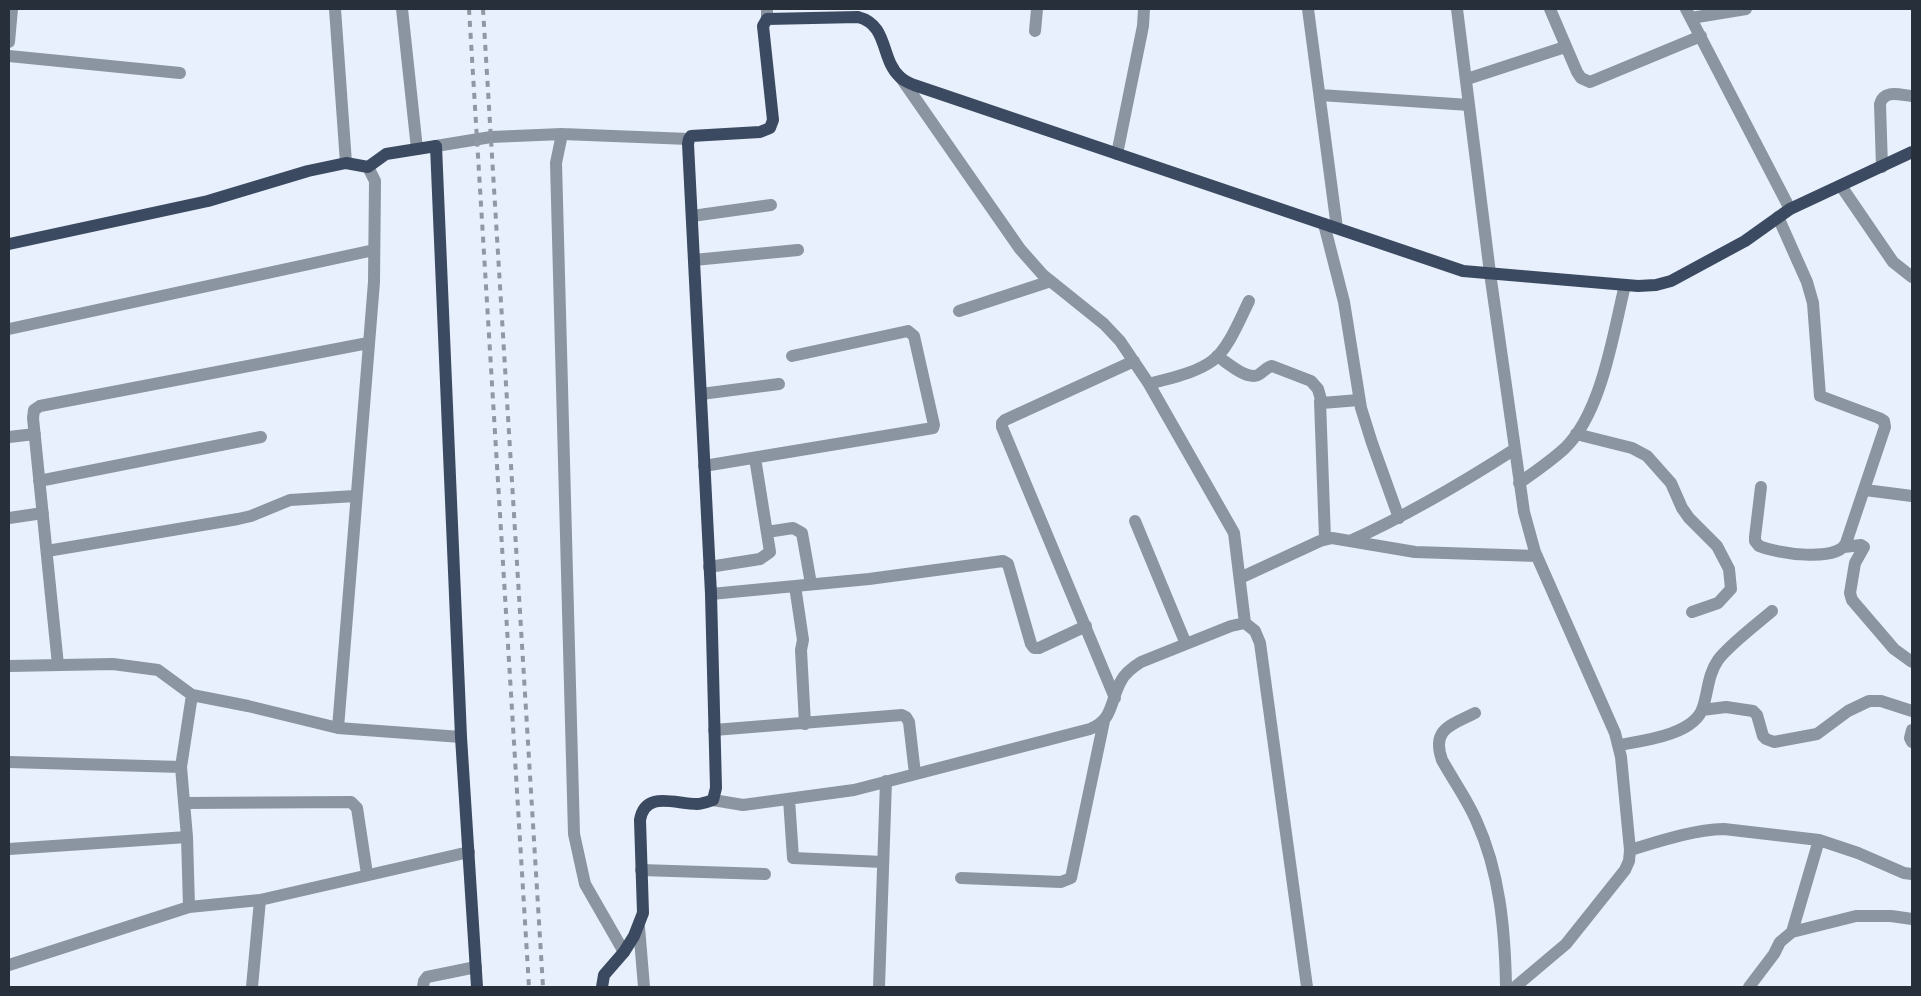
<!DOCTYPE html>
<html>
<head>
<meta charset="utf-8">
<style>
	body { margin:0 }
	#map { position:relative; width:1921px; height:996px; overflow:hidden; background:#e7f0fc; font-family:"Archivo Narrow",sans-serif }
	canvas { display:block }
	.frame { position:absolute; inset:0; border:10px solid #262f3a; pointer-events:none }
</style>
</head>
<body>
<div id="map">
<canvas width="1921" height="996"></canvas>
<div class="frame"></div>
</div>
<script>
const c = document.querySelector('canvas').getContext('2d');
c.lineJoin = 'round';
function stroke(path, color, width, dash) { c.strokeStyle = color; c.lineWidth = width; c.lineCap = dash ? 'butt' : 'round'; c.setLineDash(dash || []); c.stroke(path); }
stroke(new Path2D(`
	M335,9L346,163
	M402,9L417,149
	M767,9V19
	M1308,9L1337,228
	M1457,9L1490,273L1524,512L1535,552L1615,733L1621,757L1630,850L1629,861L1625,870L1566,944L1515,987
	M1550,9L1577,72L1581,78L1590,82L1701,36
	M1686,9L1790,209
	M1691,18L1746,9
	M1035,31L1037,9
	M9,42L12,9
	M9,56L180,73
	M901,78L1020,249L1043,275L1104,324L1120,341L1149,384L1234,533L1245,623
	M1467,79L1565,47
	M1320,95L1469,105
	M562,134L556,163L574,834L585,884L624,952
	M436,146L491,137L562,134L689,139
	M1117,154L1143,26L1144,9
	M1882,167L1880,104C1884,89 1900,95 1912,96
	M1841,186L1893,262L1912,277
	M692,216L771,205
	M1324,224L1344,302L1361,408L1372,443L1399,518
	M694,260L798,250
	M959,311L1051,281
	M9,329L374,250
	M1217,356C1228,363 1246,380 1258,375C1264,372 1266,367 1272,366L1311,381L1318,389L1322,403L1359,400
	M1149,384C1169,378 1194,374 1212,361C1228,350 1240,319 1249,301
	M701,394L779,384
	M1320,401L1325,539
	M1576,434L1632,448L1647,456L1671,483L1682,508L1689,518L1717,546L1729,569L1731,589L1718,603L1692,612
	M9,437L35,434
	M704,466L933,428L934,425L914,336L908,331L792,356
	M39,481L261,437
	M1519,483C1535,472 1551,461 1565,448C1602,412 1613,334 1625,285
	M1761,487L1755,537V541L1759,546C1776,553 1837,563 1846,543L1885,427L1884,421L1879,418L1820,396L1813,303L1807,282L1778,217
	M1865,490L1912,496
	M9,518L43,513
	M1135,521L1186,644
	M767,532L793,528L802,533L811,584
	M1350,541C1408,515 1462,483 1515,449
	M1844,547L1861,545L1864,547L1855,563L1850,593L1852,600L1894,649L1912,662
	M47,551L238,519L251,516L290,500L355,496
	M709,567L760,559L770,552L755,458
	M1240,578L1320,541L1332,538L1415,552L1537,556
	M795,586L803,640L801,650L805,724
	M711,594L869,579L1003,561L1008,564L1031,644L1034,648H1039L1086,626
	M58,665L33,418L34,410L40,406L368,343
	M9,666L113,664L158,670L192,695L248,706L338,728L461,737
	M1115,698L1002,427V423L1005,420L1134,361
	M1702,710L1726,707L1753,711L1757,715L1763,736L1766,739L1774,742L1817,734L1848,711L1869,701H1881L1912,711
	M1475,713C1451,725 1431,729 1442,760C1453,780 1467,799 1476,820C1500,872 1505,930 1506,987
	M338,728L374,282L375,181L368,167
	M714,730L902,715L906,717L909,722L915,774
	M1912,730L1910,738L1912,742
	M1619,745C1642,741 1695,735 1703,707C1708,692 1708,674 1718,660C1729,645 1757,624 1772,611
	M9,762L181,767
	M789,799L793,858L883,862
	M713,800L743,805L854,790L1090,729C1114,720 1110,700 1121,681C1125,673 1133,667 1141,662L1231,626L1245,623L1255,631L1260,643L1307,987
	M184,803L351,802L357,808L367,874
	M9,849L187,837
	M1630,850C1660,841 1692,830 1724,829L1819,840L1858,853L1904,873L1912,874
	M641,870L765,874
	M961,878L1061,882L1071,878L1104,721
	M189,907L187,837L181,767L192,695
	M639,927L644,987
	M1792,932L1819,840
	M9,965L189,907L260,900L469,852
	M252,987L260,900
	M423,987L424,981L427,977L476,967
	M879,987L886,781
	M1749,987L1774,954L1780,942L1792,932L1856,916H1891L1912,919`), '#8b94a1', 12);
stroke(new Path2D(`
	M9,244L208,201L308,171L346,163L368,167L386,154L436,146L461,737L477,987
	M602,987L604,975L624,952L634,936L643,913L640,820C645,790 675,804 697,804C702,804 707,802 713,800L716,788L711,594L688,144L689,139L691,136L760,132L770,128L773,120L763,26L767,19L858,17C889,25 880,59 900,77C904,81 909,83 914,85L1463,271L1638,286L1656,285L1671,281L1745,241L1790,209L1912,152`), '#3b4a60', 12);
stroke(new Path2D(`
	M469,9L529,987
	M483,9L543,987`), '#8f98a3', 4, [6, 6]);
</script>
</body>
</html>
